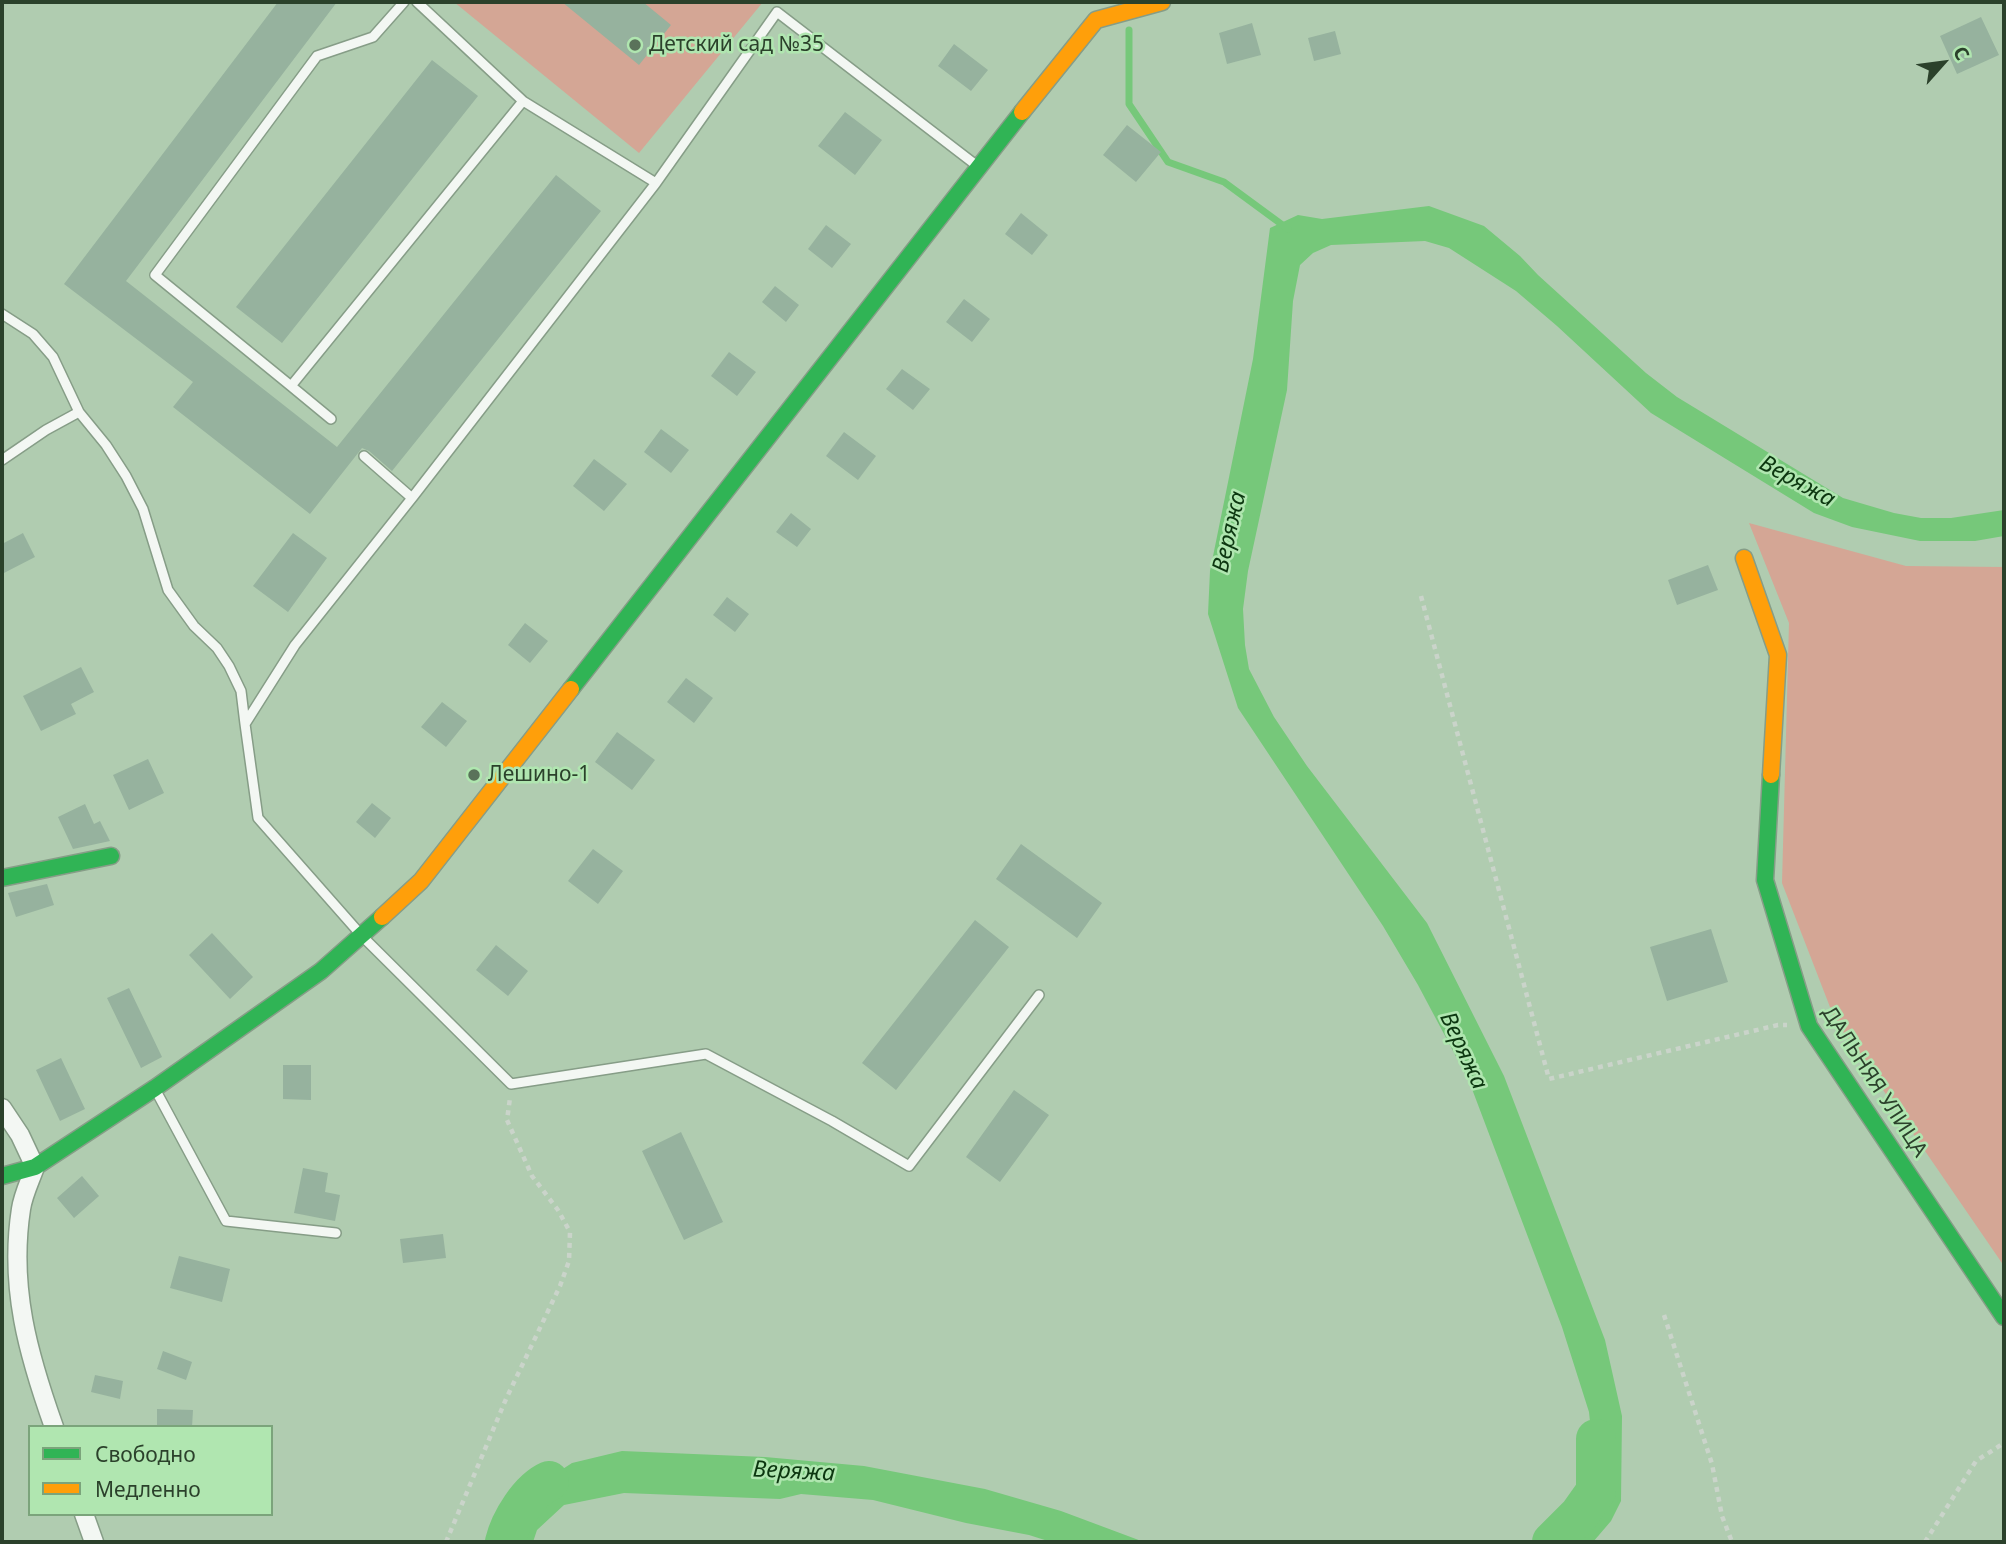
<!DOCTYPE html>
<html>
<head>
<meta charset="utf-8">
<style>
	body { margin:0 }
	#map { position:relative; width:2006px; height:1544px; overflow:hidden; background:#b0ccb0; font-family:"Noto Sans",sans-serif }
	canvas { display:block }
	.frame { position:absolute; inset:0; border:4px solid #2b412b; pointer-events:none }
	.legend { position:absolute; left:28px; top:1425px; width:245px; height:91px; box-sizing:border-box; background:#b0e6b0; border:2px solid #7ba47b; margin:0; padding:9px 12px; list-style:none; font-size:21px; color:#2b412b }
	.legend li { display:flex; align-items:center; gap:14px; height:35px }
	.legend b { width:35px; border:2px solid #7ba47b }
	.north { position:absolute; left:1908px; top:28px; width:70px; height:70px; -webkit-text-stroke:5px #b0e6b0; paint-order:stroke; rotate:62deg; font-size:19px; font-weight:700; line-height:28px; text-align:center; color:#2b412b }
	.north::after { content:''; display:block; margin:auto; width:24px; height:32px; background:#2b412b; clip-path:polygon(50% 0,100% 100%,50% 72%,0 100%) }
</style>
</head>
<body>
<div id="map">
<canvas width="2006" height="1544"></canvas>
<div class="frame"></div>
<ul class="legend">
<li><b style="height:9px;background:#30b455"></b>Свободно</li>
<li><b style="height:9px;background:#ff9f0a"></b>Медленно</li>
</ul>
<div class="north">С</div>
</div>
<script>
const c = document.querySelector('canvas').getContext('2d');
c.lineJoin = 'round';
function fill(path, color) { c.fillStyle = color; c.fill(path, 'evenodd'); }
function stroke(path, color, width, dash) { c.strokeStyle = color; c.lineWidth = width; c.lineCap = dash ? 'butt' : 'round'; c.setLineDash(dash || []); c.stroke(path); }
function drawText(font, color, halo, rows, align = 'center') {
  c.font = font + ' "Noto Sans",sans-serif'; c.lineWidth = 5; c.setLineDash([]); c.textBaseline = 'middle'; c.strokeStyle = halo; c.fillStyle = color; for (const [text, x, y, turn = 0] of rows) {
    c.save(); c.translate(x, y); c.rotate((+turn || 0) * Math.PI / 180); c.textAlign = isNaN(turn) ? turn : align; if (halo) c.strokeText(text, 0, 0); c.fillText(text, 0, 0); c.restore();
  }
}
fill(new Path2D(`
	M454,2H763L639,153Z
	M1749,523L1906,566L2004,567V1266L1835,1020L1782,883L1789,623Z`), '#d4a695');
fill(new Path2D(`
	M1429,206L1484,226L1520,256L1538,275L1646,373L1677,397L1843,498L1894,513L1921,518H1951L2004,510V536L1975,541H1920L1852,527L1814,513L1651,413L1557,326L1516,291L1449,248L1425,241L1331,245L1313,253L1300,265L1293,301L1287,390L1248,571L1243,609L1245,645L1249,669L1274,717L1307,766L1427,923L1504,1076L1605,1340L1622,1416L1621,1501L1611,1521L1593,1542H1552L1593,1498L1596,1479L1589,1412L1562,1327L1469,1081L1418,985L1383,926L1238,708L1208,614L1210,571L1253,359L1270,228L1298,215L1322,219Z
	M622,1451L765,1457L864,1466L985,1489L1061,1511L1144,1542H1051L1029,1535L966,1523L873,1500L801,1494L780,1499L624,1493L564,1505L537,1530L533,1542H505L526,1493L572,1463Z`), '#76c87a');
stroke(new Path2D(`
	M1129,30V104L1168,162L1224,182L1288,229`), '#76c87a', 7);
stroke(new Path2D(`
	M505,1542C510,1521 529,1490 549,1481
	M1552,1542L1579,1515L1596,1491V1439`), '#76c87a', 40);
fill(new Path2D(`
	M278,2H337L126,281L337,447L556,175L601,211L392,471L369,451L362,448L310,514L173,407L193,382L64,284Z
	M562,2H643L671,25L639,65Z
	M1981,17L1999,55L1957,74L1940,36Z
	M1252,23L1261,55L1227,64L1219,33Z
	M1335,31L1341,54L1314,61L1308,38Z
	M954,44L988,70L971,91L938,66Z
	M432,60L478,96L282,343L236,307Z
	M845,112L882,140L855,175L818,146Z
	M1127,125L1161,152L1136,182L1103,155Z
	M1021,213L1048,235L1032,255L1005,234Z
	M826,225L851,244L832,268L808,249Z
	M775,286L799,305L786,322L762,302Z
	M964,299L990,319L972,342L946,322Z
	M729,352L756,372L737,396L711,376Z
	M902,369L930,389L913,410L886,389Z
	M661,429L689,450L671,473L644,452Z
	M844,432L876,456L858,480L826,456Z
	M594,459L627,484L604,511L573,486Z
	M791,513L811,529L797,547L776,532Z
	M23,533L35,557L2,574V544Z
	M293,533L327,558L288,612L253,586Z
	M1708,565L1718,590L1677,605L1668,580Z
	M727,597L749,614L735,632L713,615Z
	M525,623L548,641L530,663L508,645Z
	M81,667L94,692L71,704L76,714L41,731L23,696Z
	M686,678L713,698L694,723L667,702Z
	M442,702L467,721L446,747L421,727Z
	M617,732L655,760L632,790L595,762Z
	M148,759L164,793L129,810L113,775Z
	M372,803L391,818L375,838L356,822Z
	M85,804L94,824L100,821L110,841L73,849L58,817Z
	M1021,844L1102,903L1077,938L996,879Z
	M593,849L623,871L598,904L568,881Z
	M47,884L54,905L16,917L8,893Z
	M975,920L1009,947L896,1090L862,1063Z
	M1711,929L1728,982L1667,1001L1650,947Z
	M212,933L253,977L230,999L189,955Z
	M496,945L528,971L508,996L476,970Z
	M129,988L162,1057L141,1068L107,998Z
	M61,1058L85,1109L60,1121L36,1070Z
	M283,1065H311V1100L283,1099Z
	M1014,1090L1049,1115L1000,1182L966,1157Z
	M681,1132L723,1222L684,1240L642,1151Z
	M303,1168L328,1173L325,1192L340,1195L335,1221L294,1213Z
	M82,1176L99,1196L74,1218L57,1198Z
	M443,1234L446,1258L403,1263L400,1239Z
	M179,1256L230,1269L222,1302L170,1288Z
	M163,1351L192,1362L186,1380L157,1369Z
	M95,1375L123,1381L120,1399L91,1392Z
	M157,1409L193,1410L192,1427H157Z`), '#96b29e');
const lane = new Path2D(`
	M404,2L373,37L317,56L155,275L291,386L523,101
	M417,2L523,101L656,183L777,12L976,165
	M2,314L33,334L53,357L79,412L106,445L126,476L143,509L168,590L194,626L217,648L229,666L241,691L245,724
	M291,386L331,419
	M364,456L412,498L295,645L245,724L258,818L362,936L511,1084L706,1054L832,1121L909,1166L1039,995
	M2,460L46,430L79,412
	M412,498L656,183
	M155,1089L226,1221L336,1233`);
const street = new Path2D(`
	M2,1108L20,1135L35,1167C30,1181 23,1195 21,1209C9,1287 28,1354 54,1427
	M84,1514L94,1542`);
const fast = new Path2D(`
	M571,689L1022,112
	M1771,775L1765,880L1809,1026L2004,1317
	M2,878L111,856
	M2,1176L35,1167L155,1088L321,971L382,917`);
const slow = new Path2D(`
	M1022,112L1096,20L1162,2
	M1744,558L1778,655L1771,775
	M382,917L421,881L571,689`);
stroke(lane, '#869d87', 12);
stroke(street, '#869d87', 21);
stroke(fast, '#869d87', 19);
stroke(slow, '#869d87', 19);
stroke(new Path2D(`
	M1421,596L1549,1079L1778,1025H1787
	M1664,1315L1712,1464L1722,1516L1732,1542
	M446,1542L506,1399L560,1286L569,1261L570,1232L558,1210L532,1176L507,1120L510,1098
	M1925,1542L1976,1461L2004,1443`), '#cad4ca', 4.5, [5, 5]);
stroke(lane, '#f3f7f3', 9);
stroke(street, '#f3f7f3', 18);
stroke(fast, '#30b455', 16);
stroke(slow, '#ff9f0a', 16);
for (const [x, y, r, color] of [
	[635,45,7,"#5a725a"],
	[474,775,7,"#5a725a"]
]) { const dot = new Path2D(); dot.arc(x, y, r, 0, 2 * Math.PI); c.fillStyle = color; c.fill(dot); stroke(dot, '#b0e6b0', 2.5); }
drawText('21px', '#2b412b', '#b0e6b0', [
	["Детский сад №35",649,45],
	["Лешино-1",488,775]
], 'left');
drawText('21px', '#2b412b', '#b0e6b0', [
	["ДАЛЬНЯЯ УЛИЦА",1874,1082,57]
]);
drawText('italic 23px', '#0c3710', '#b0e6b0', [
	["Веряжа",1797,482,29],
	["Веряжа",1230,532,-77],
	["Веряжа",1463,1051,65],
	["Веряжа",794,1472,3]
]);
</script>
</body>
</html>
